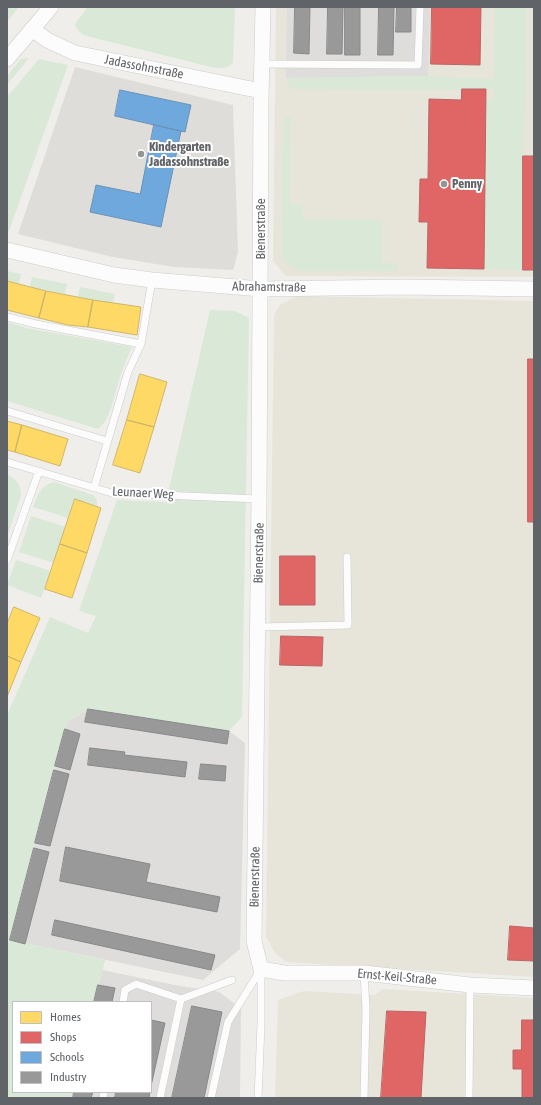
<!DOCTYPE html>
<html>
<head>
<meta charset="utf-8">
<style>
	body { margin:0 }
	#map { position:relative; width:541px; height:1105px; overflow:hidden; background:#efeeea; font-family:"Asap Condensed",sans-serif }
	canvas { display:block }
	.frame { position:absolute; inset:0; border:8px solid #606367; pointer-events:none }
	.legend { position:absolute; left:12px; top:1001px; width:140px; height:92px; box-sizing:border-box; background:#fff; border:1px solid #bfc1c2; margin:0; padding:5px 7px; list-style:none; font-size:12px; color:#606367 }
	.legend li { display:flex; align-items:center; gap:8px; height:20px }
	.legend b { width:20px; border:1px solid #bfc1c2 }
</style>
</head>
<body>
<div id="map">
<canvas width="541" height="1105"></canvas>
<div class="frame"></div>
<ul class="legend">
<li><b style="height:11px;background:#ffd966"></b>Homes</li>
<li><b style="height:11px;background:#e06666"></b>Shops</li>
<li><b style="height:11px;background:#6fa8dc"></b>Schools</li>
<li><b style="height:11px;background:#999"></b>Industry</li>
</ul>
</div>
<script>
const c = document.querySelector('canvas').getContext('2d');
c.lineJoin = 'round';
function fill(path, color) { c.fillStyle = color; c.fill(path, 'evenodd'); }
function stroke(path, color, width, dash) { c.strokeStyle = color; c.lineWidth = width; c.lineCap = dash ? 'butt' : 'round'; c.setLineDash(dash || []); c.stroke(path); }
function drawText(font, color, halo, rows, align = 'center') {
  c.font = font + ' "Asap Condensed",sans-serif'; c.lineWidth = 4; c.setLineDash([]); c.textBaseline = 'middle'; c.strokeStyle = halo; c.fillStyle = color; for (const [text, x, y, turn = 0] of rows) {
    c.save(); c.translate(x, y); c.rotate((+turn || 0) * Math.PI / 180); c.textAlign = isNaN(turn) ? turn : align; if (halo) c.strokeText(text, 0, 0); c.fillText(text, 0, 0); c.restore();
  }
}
fill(new Path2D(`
	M276,7H534V277L286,276L273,261Z
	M297,296L534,301V977L286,962L275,953L266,937L274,315L280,305Z
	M383,989L534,998V1098H275L278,1000L304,991L375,995Z`), '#e7e5d9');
fill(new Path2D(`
	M287,7H430L428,76L286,78Z
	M88,709L229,731L245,743L240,949L203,980L10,940L67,722Z
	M102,970L175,985L219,992L241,1008L240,1098H72L74,1092H151V1002H95Z`), '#dedddb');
fill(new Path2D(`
	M75,67L233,105L238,252L233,270L174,267L113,257L18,234Z`), '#dfddd9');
fill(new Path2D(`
	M7,7H19L7,22Z
	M88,7H235L233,63C226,70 220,68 211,67L90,37C83,35 79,33 75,25L77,21Z
	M495,7H527L526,88L523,156V270L484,269L486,100L494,99V89L398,90L291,89L286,78L428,76L494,79Z
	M29,58L7,85V76L21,59Z
	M39,59L68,65L9,231L7,230V97Z
	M284,116L291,117L290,205H303V219L382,220V263H397V271H301L291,267L282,259L281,246Z
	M7,271L21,274L19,284L7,281Z
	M32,277L67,284L65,294L30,287Z
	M80,287L115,294L113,303L78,297Z
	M210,310L235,311L249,318L242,717L229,731L88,709L67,722L10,940L105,960L95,1002H13V1092H74L72,1098H7V715L50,617L88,633L96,616L79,611L117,500L166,502Z
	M7,322L26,328L132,347C128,357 123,367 120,377C115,391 111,421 98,429L7,401Z
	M7,474C16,479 21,484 21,495L7,537Z
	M54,482L93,495L97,500V506L75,499L68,518L33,507C37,496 41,485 54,482Z
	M31,516L66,527L54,563L19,552Z
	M16,560L51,571L41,598L7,585Z`), '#dae8d8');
const homes = new Path2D(`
	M7,281L46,291L39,318L7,310Z
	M46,291L93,300L88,327L68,325L39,318Z
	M93,300L141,307L137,335L88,327Z
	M140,374L167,382L154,427L127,420Z
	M127,420L154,427L140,473L113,465Z
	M7,421L22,425L15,452L7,450Z
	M22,425L68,439L60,466L15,452Z
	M75,499L101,508L87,553L60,544Z
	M60,544L87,553L72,598L45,589Z
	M14,607L40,618L21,662L7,656V624Z
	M7,656L21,662L7,697Z`);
fill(homes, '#ffd966');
stroke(homes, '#cfb666', 1);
const shops = new Path2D(`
	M432,7H481L480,65L431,64Z
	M462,89H486L484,269L427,268L428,222H419L420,179H428L429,99L461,100Z
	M523,156H534V270H523Z
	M528,359H534V522H528Z
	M280,556H315V605H280Z
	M281,636L323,637L322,666L280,665Z
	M510,926L534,928V961L508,960Z
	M387,1011L426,1012L421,1098H381Z
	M522,1020H534V1098H522V1069H513V1050H521Z`);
fill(shops, '#e06666');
stroke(shops, '#ba6566', 1);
const schools = new Path2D(`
	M120,90L191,105L185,132L115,116Z
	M154,125L181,131L161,227L90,212L96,185L140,194Z`);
fill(schools, '#6fa8dc');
stroke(schools, '#6a93b9', 1);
const industry = new Path2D(`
	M295,7H310L309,54L294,53Z
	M328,7H343L342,54H327Z
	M345,7H360V55H345Z
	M379,7H394L393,55H378Z
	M397,7H411V32H396Z
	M88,709L229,731L227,744L85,722Z
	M65,729L80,734L70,770L55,766Z
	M90,748L125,752L124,755L187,762L185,777L88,765Z
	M201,764L226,766L225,781L199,779Z
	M54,770L69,774L50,846L35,843Z
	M66,847L150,864L146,882L220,897L217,912L60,881Z
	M34,848L49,852L25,944L10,940Z
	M55,920L215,955L211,970L52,935Z
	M98,985L115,988L112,1002H94Z
	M192,1006L222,1012L204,1098H172Z
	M151,1020L165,1023L151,1086Z
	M74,1092H93L91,1098H73Z
	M116,1092H150L149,1098H115Z`);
fill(industry, '#999');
stroke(industry, '#88898a', 1);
const lane = new Path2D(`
	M262,64L418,65L420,7
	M7,317L36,324L141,344
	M7,411L107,441
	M7,462L112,493L259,499
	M94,488L128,372L141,344L152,280
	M7,560L39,471
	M258,627L348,625L347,557
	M123,1002L125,990L136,984L181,999
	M103,1098L104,1092
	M160,1098L181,999L232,980
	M211,1098L228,1022L261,969
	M258,1098L261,1024V969
	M364,1098L366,1009L364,973
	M469,1098L470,985`);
const street = new Path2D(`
	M263,7L261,100L259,499L254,941L261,969L284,973H364L470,985L534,988
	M32,29L47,40L75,53L261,91
	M7,59L51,7
	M7,250L114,275L152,280L261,289L406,287L534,289`);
stroke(lane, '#cccccb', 8);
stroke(street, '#cccccb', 16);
stroke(lane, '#fdfcfc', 7);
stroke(street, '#fdfcfc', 15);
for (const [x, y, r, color] of [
	[141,154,4,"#929495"],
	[444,184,4,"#929495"]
]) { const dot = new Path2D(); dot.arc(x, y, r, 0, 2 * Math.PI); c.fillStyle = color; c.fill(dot); stroke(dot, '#fff', 1.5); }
drawText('13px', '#606367', '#fff', [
	["Jadassohnstraße",144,67,11],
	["Bienerstraße",261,229,-90],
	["Abrahamstraße",269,287,1],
	["Leunaer Weg",143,493,3],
	["Bienerstraße",259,553,-89],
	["Bienerstraße",255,877,-89],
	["Ernst-Keil-Straße",397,977,5]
]);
drawText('bold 13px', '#606367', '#fff', [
	["Kindergarten",149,147],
	["Jadassohnstraße",149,162],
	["Penny",452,184]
], 'left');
</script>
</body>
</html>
